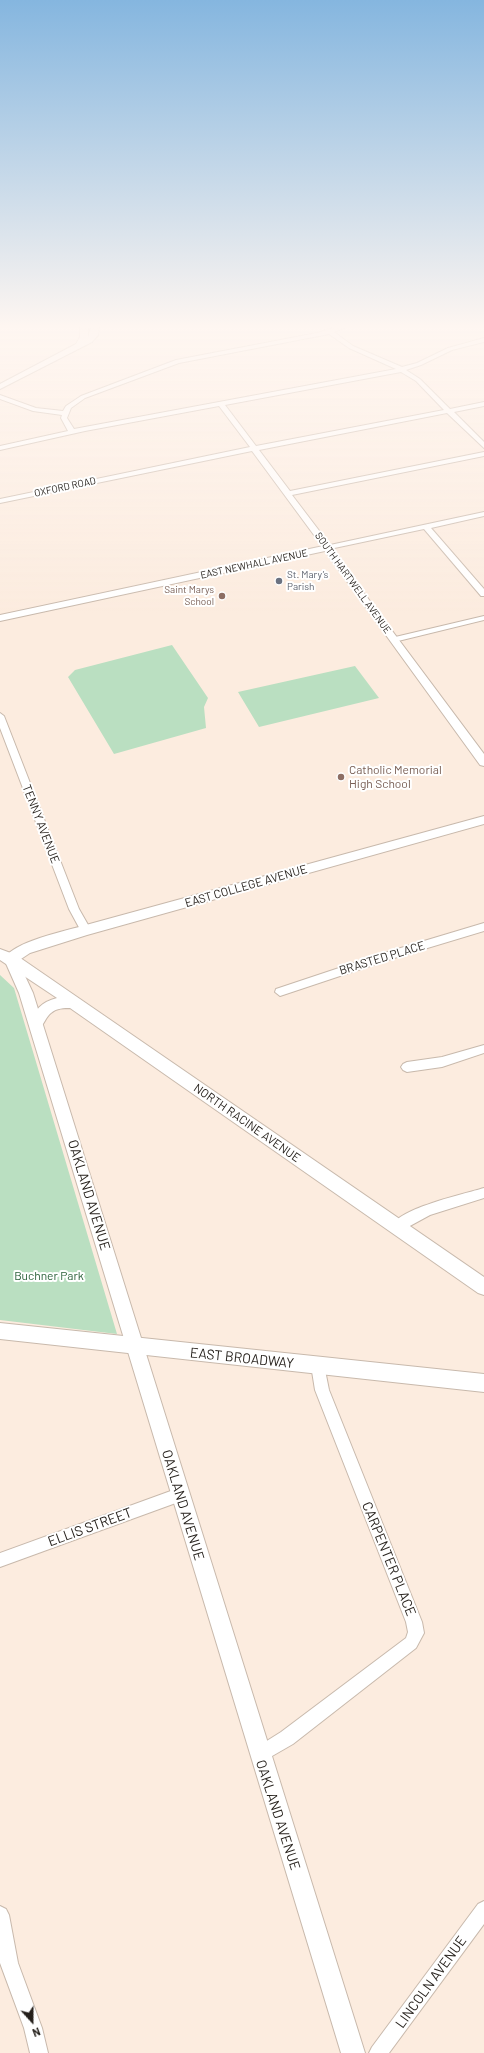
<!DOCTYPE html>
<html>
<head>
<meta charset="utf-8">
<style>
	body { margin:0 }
	#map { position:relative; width:484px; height:2053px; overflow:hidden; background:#fcecdf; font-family:Barlow,sans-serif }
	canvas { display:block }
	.north { position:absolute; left:12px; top:2001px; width:40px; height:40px; -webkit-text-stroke:3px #fff; paint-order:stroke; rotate:159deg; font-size:11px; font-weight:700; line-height:16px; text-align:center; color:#241f1a }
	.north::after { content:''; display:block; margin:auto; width:14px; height:18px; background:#241f1a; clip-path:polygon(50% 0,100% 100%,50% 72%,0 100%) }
</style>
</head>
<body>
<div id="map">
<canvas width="484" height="2053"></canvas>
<div class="north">N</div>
</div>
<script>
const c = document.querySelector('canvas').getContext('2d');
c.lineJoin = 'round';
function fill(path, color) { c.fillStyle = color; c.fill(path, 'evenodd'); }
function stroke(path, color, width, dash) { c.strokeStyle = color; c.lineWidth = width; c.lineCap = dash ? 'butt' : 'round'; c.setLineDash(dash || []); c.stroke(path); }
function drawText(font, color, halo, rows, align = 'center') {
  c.font = font + ' Barlow,sans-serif'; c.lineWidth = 4; c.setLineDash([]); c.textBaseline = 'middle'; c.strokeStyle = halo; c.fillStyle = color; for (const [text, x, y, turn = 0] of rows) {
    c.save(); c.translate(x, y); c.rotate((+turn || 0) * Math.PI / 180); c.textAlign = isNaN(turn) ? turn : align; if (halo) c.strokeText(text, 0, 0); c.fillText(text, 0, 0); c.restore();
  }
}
fill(new Path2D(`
	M172,645L208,698L204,707L206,728L114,754L68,677L75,670Z
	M355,666L379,698L259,727L238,692Z
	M0,975L14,988L117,1334L0,1320Z`), '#badfc1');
const minor = new Path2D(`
	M333,328H344L334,332L353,346L402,367L417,363L448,348L484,338V342L452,350L421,365L406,370L420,379L450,409L484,402V406L454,412L484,442V448L447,413L259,450L290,491L484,452V456L292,495L330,545L484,512V516L431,528L484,589V596H481L424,529L325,550L252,451L0,503V499L250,447L219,406L85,431L0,450V446L68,431L61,418L62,415L33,411L0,399V395L36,408L63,411L66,406L81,396L176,360L317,333ZM329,334L349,348L396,369L74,429L67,418L71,408L85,398L179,363ZM401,372L416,381L444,410L256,446L225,405Z
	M484,616V620L394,642L390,640L391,638Z
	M0,713L4,716L79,909L91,930L90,933H82L69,909L0,728Z
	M484,923V931L391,959L280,996L275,992L276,989L384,953Z
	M484,1045V1053L442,1067L407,1072L403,1070L401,1067L403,1064L407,1062L442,1057Z
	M484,1188V1198L430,1215L397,1233L393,1231L391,1227C399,1208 464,1194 484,1188Z
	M318,1359L323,1360L329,1390L422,1622L424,1633L416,1648L293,1744L260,1763L254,1761L252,1755L254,1749L281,1732L406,1638L408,1632L406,1622L315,1390L311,1365L313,1360Z
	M179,1488L184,1490L186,1495L184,1500L0,1567V1553Z
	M484,1901V1924L389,2053H369L372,2047L478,1904Z
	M0,1906L6,1909L9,1915L18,1963L42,2028L48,2053H30L24,2028L0,1963Z`);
const tertiary = new Path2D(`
	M80,328H88V337L91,328H99L98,335L92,342L0,389V384L76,344L80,337Z
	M328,545L331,546L349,573L484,754V766L480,765L325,551L0,621V615Z
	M484,816V824L87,935L30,953L18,961L33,993L365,2053H341L19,993L4,959C14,941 66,931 86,925Z`);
const secondary = new Path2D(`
	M0,949L16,955L484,1277V1295L478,1293L70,1008C64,1008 57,1008 51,1013C43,1019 44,1032 31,1028L29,1024C35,1010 41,1002 57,998L0,960Z
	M0,1323L484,1374V1392L0,1339Z`);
stroke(minor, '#c8b9ac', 2);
stroke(tertiary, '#c8b9ac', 2);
stroke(secondary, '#c8b9ac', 2);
fill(minor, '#fff');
fill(tertiary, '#fff');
fill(secondary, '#fff');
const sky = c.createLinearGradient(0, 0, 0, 616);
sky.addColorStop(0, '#85b6df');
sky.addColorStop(0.53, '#fef6f1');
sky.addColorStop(1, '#fef6f100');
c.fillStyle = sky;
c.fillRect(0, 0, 484, 616);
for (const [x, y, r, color] of [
	[279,581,4,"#6b7280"],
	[222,596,4,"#8d6e63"],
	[341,777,4,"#8d6e63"]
]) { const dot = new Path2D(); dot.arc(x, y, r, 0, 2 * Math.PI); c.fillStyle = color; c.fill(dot); stroke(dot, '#fff', 1.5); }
drawText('10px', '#241f1a', '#fff', [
	["OXFORD ROAD",65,487,-12],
	["EAST NEWHALL AVENUE",254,564,-12],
	["SOUTH HARTWELL AVENUE",353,583,54]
]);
drawText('10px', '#5b616d', '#fff', [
	["St. Mary’s",287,575],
	["Parish",287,587]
], 'left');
drawText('10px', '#785e54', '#fff', [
	["Saint Marys",214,590],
	["School",214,602]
], 'right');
drawText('12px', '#785e54', '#fff', [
	["Catholic Memorial",349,770],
	["High School",349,784]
], 'left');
drawText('12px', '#241f1a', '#fff', [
	["TENNY AVENUE",41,824,69],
	["EAST COLLEGE AVENUE",246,886,-16],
	["BRASTED PLACE",382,958,-17],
	["NORTH RACINE AVENUE",247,1123,35]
]);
drawText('12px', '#2b613a', '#fff', [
	["Buchner Park",49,1276]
]);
drawText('14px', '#241f1a', '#fff', [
	["OAKLAND AVENUE",89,1195,73],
	["EAST BROADWAY",242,1358,6],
	["OAKLAND AVENUE",183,1505,73],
	["ELLIS STREET",90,1527,-20],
	["CARPENTER PLACE",389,1559,68],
	["OAKLAND AVENUE",278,1815,72],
	["LINCOLN AVENUE",431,1982,-54]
]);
</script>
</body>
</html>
